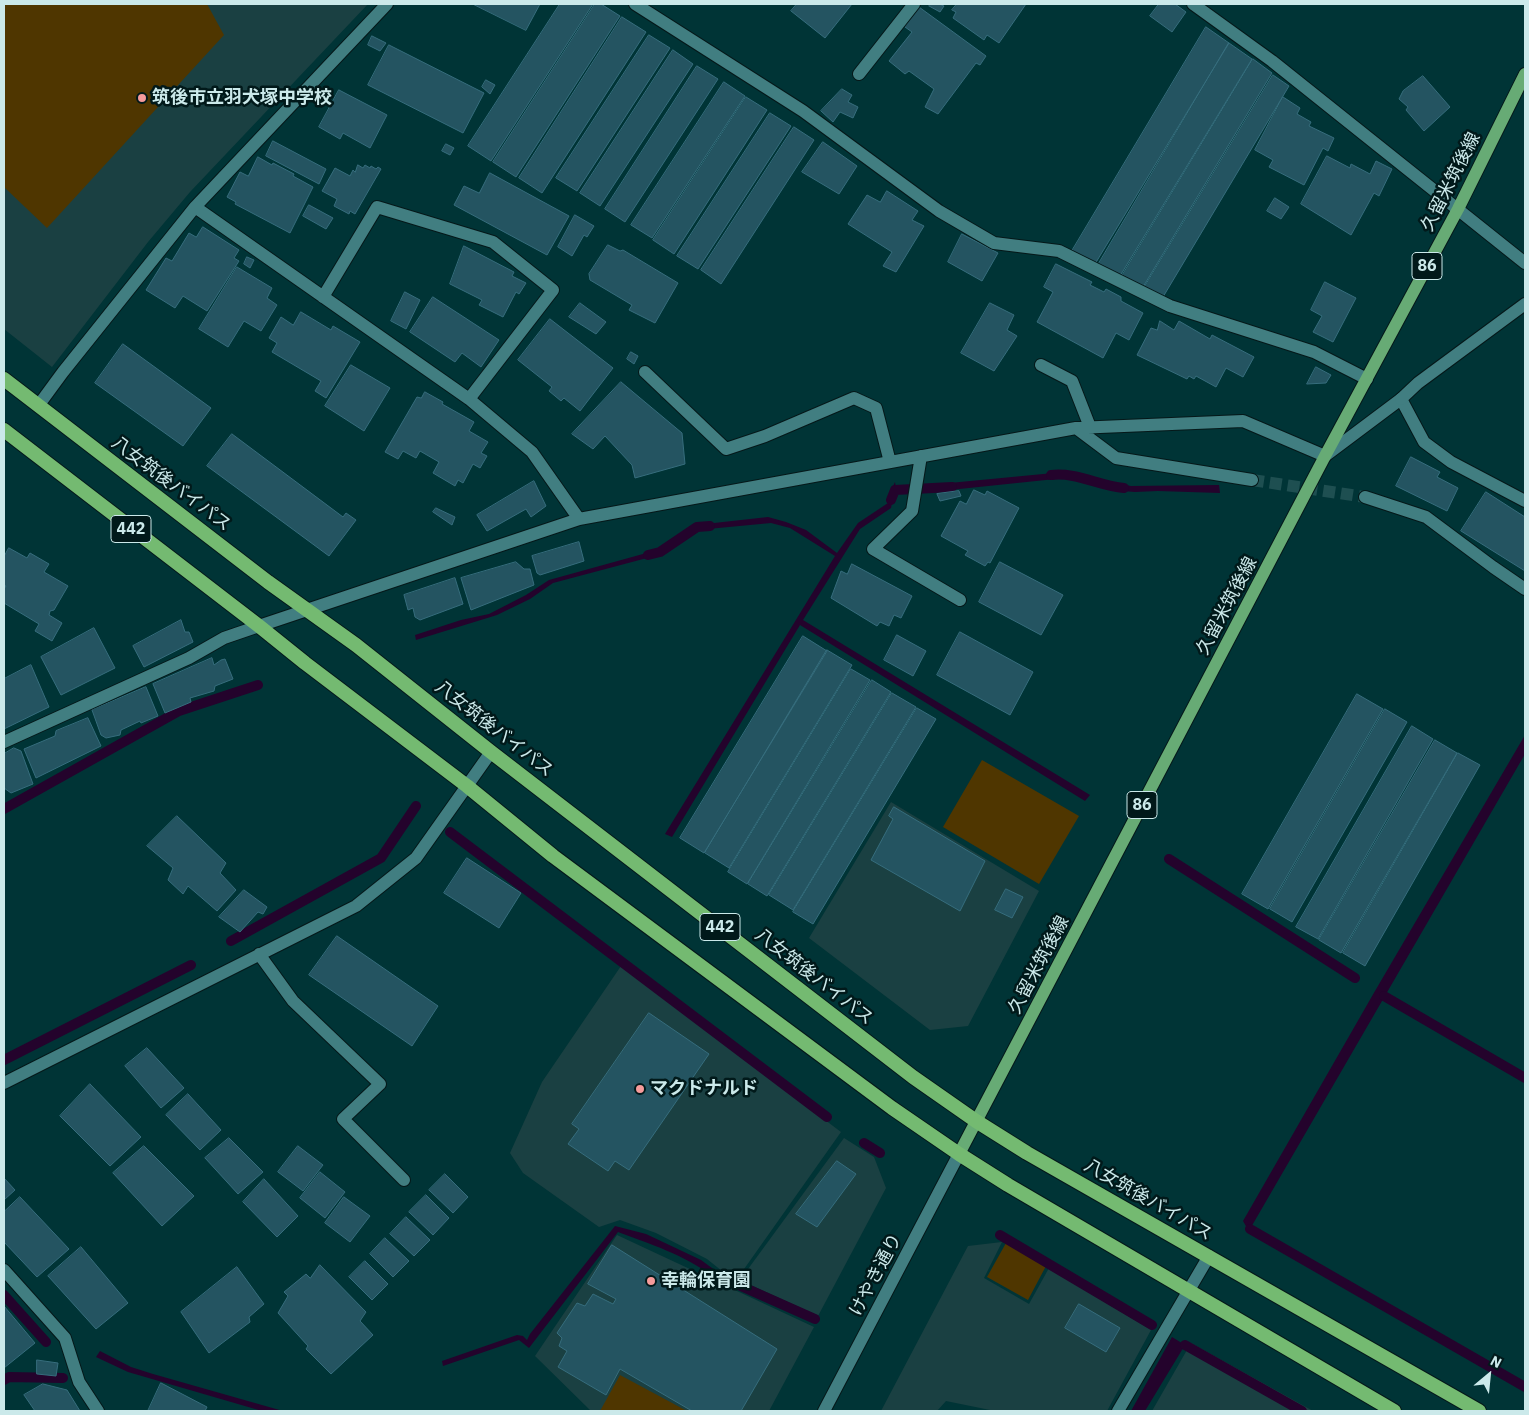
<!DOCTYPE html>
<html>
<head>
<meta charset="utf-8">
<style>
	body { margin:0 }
	#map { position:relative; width:1529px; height:1415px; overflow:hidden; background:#003436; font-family:"IBM Plex Sans",sans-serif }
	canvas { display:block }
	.frame { position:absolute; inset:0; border:5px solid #cbe9ea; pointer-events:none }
	.north { position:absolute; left:1464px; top:1350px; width:50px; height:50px; -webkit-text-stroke:4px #01191a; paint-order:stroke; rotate:28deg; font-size:14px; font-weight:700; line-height:20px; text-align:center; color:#cbe9ea }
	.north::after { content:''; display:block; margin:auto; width:18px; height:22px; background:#cbe9ea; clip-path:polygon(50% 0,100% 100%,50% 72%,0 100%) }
</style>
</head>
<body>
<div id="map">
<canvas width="1529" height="1415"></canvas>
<div class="frame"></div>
<div class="north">N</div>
</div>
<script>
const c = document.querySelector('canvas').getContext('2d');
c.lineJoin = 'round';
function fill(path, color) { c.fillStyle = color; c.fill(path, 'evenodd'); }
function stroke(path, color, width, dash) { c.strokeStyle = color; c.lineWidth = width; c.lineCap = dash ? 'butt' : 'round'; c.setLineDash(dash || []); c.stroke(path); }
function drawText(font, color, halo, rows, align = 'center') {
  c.font = font + ' "IBM Plex Sans","Noto Sans JP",sans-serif'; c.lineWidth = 5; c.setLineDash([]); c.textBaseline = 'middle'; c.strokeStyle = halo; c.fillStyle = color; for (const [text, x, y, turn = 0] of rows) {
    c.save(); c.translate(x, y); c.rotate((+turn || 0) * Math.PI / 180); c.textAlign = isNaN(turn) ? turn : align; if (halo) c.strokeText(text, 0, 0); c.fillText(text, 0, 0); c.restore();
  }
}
fill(new Path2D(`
	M4,4H368L190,192L148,242L52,367L4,329Z
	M891,802L1039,891L968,1026L930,1030L809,938Z
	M621,966L841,1132L737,1279L727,1275L707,1259L656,1233L620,1220L599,1227L523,1173L510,1153L542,1082Z
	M844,1138L874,1157L886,1188L818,1316L740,1280Z
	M617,1235L814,1327L769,1411H591L535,1356Z
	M1002,1242L984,1278L1029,1304L1049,1268L1151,1330L1107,1411H995L946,1401L937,1411H881L968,1246Z
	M1191,1343L1313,1411H1152Z`), '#1a4042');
fill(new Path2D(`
	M4,4H207L224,35L47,228L4,187Z
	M982,760L1079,816L1039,884L943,827Z
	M1006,1243L1046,1266L1028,1300L987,1277Z
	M620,1375L687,1411H600Z`), '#4f3600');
fill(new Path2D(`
	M1064,472L1065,478L940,491L939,484Z
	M895,482L897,493L893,498L891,508L860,529L803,620L1090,795L1085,801L800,625L672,837L665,834L835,556L790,528L771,523L697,530L696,525L768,517L786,522L806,530L837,553L858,523L888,503V497Z
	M1112,483L1131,486L1219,485L1220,493L1158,491L1135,492L1110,490Z
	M661,549L662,554L553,583L530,599L497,615L416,640L415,635L461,620L489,614L526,595L549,580Z
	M1525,735V754L1250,1229L1247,1228L1243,1221L1375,991Z
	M615,1226L646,1234L701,1260L716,1271L712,1276C685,1255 650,1244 618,1232L529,1348L519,1340L443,1366L442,1361L517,1335L523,1336L527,1340L530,1334Z
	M1172,1337L1185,1345L1145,1411H1131Z
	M100,1351L131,1367L153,1374L283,1411H262L128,1372L96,1357Z`), '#24032c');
stroke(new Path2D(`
	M1051,475C1077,472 1099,486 1124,488
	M891,500L895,490L952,487
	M648,555L660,552L697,527L710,526
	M4,809L179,711L258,685
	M450,832L827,1117
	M1169,859L1355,978
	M231,941L381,858L416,806
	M1384,996L1525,1078
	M4,1060L191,965
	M864,1143L880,1153
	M1250,1229L1525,1387
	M1000,1235L1152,1325
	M734,1283L815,1319
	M4,1295L46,1342
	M1185,1345L1302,1411
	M4,1380L9,1377L63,1378`), '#24032c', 10);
const building = new Path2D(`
	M473,4H540L526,30Z
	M560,4H593L491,161L468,146Z
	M595,4H601L620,16L516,177L493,162Z
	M797,4H852L825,38L791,11Z
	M931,4H939L944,6L940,12L929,6Z
	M957,4H1026L999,43L987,35L984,40L953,18L956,12L952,10Z
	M1159,4H1175L1186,12L1172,32L1150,16Z
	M919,7L986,56L980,65L976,63L938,114L925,107L934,89L909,71L905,74L889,61L912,32L905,27Z
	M622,17L646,32L542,193L519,178Z
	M1206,27L1229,43L1095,264L1072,251Z
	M649,35L670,48L577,191L556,178Z
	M372,36L386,43L380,51L368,45Z
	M1229,43L1252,59L1120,276L1098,265Z
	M389,45L484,93L463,133L368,85Z
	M673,50L693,64L600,206L580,193Z
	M1253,59L1272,73L1143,287L1122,276Z
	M697,66L718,79L625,222L605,209Z
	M1273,75L1289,86L1163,297L1144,288Z
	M1423,76L1450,107L1424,131L1406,110L1408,107L1399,99L1403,91Z
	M486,80L495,85L490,94L482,87Z
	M724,82L745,96L652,238L631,225Z
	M842,89L852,95L848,102L858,107L853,118L840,112L833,122L821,111Z
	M339,90L387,115L370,148L343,133L340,139L319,127Z
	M746,97L767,110L674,254L653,240Z
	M1283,97L1300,108L1297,114L1311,122L1309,126L1334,138L1328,151L1323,148L1304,185L1269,167L1273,160L1255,150Z
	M770,113L791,126L698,269L677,256Z
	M794,127L814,140L721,284L701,270Z
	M273,141L326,169L319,184L266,156Z
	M823,142L857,166L839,194L802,172Z
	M446,144L454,148L450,155L442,151Z
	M1327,156L1350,168L1351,164L1370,174L1376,161L1392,169L1379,196L1374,193L1351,235L1301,204Z
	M258,157L272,165L273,163L294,174L293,176L313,187L290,233L235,204L236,202L227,197L240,172L248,176Z
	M358,165L363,168L365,165L370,168L371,166L376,169L378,167L381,169L355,214L350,211L349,214L334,206L337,199L322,191L335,168L350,176L353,170L355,172Z
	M490,173L569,216L547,255L454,205L464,186L479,193Z
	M887,191L918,211L912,220L924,226L896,272L883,266L892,252L848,224L867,195L880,202Z
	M1275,198L1289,207L1281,219L1267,211Z
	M309,205L333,218L326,229L303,216Z
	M575,215L594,226L587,237L584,235L572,256L558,247Z
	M203,227L239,250L234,258L239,261L207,311L183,296L175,308L146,290L166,258L172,261L189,233L196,237Z
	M962,234L998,253L982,281L948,262Z
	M608,245L620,251L623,250L678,283L655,323L629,310L632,305L590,280L589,274Z
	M464,246L514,272L512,276L526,283L519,294L516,292L503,317L479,305L482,300L450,284Z
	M247,257L254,260L250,268L244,264Z
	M1056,264L1092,282L1090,285L1104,292L1106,289L1121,297V301L1143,313L1129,340L1116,333L1103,358L1037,322L1053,292L1044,287Z
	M237,267L272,288L267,298L277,305L261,331L244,321L228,347L199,329Z
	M1325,282L1356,298L1333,342L1313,332L1322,316L1311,310Z
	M405,292L420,300L406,329L391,321Z
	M433,297L499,340L481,367L462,353L455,362L410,332Z
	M580,303L606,322L596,334L569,317Z
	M990,303L1014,315L1007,330L1017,336L994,371L961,353Z
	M301,312L331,330L333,326L360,342L326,398L315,391L321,381L272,352L277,343L269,338L281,317L293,325Z
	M550,319L613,368L580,411L564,398L561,401L549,391L552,387L518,360Z
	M1160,321L1174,330L1179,321L1210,339L1212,335L1254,357L1243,377L1226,368L1216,387L1196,376L1194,379L1189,376L1187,379L1137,355L1151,328L1157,330Z
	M123,344L211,408L183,446L95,383Z
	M631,352L638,356L634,364L627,359Z
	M351,365L390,388L364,431L325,406Z
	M1316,367L1331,375L1326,383L1307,384Z
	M621,382L682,433L685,464L635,478L632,465L605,436L593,449L572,434Z
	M425,392L443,402L442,404L474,422L469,431L488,442L481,453L487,456L480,468L473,464L463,483L458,480L455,486L433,473L439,462L420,451L416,458L403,451L398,459L385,452L417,397L421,398Z
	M232,434L343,517L346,513L356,520L329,556L207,466Z
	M1411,457L1440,472L1437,477L1458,488L1447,511L1396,486Z
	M534,481L546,506L531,517L526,509L487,531L477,515Z
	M974,490L985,495L987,491L1019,508L990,563L988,562L985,566L965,555L968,551L941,536L960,501L966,504Z
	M959,491L961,496L940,501L937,494Z
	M1486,492L1525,517V571L1461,531Z
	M436,508L455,517L452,525L433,512Z
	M579,542L584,561L540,575L537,573L532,556Z
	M9,548L27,558L30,553L49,564L44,572L68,586L54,610L50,611L49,615L62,623L52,641L35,631L39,624L4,603V589L6,586L4,585V557Z
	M516,562L524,569H530L534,585L471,610L461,578Z
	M1000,562L1063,595L1041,635L979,602Z
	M852,564L912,596L901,618L894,615L889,626L880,622L877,626L831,598L841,571L847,574Z
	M455,578L463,604L420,620L415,617L413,608L408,610L404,595Z
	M181,620L185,632H189L193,642L144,667L133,646Z
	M94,628L115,668L61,695L41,657Z
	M960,632L1033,672L1010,715L937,675Z
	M897,635L926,651L913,676L884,660Z
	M803,636L827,651L704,853L680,838Z
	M827,650L852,665L729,868L705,853Z
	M212,658L214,665L221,660L225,659L233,679L215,686L214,691L190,698L191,702L165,713L153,684Z
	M31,665L49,707L4,729V679Z
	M851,669L870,680L747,884L728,872Z
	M872,680L891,692L767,896L748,884Z
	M146,687L158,716L141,723L140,721L121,730L120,735L106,738L101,735L92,710Z
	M892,693L916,707L793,910L769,895Z
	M1357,694L1383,709L1268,909L1242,894Z
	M917,708L936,719L813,924L793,912Z
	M1385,709L1407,722L1292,922L1270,909Z
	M88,718L101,746L36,778L24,749L55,736L56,731Z
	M1412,726L1433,739L1318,939L1296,927Z
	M1435,740L1457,753L1341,953L1319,940Z
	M14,748L21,751L33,784L11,793L4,788V754Z
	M1458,753L1480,765L1365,966L1343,953Z
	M894,807L985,861L960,911L871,860L893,819L889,816Z
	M177,816L226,863L220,873L236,890L217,911L188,886L183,894L168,880L173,868L147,846Z
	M467,858L521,893L499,928L444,893Z
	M1006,889L1023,897L1012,918L995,910Z
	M244,890L267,907L263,914L258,912L240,932L219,917Z
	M337,936L438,1006L412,1046L309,975Z
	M649,1013L709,1054L629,1170L615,1161L608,1171L568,1144L579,1129L572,1124Z
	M147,1048L184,1088L161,1108L125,1066Z
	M90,1084L141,1137L110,1166L60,1116Z
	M188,1094L221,1130L200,1150L166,1115Z
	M229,1138L263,1172L238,1194L205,1158Z
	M144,1146L194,1196L162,1226L113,1173Z
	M298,1146L323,1165L303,1191L278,1172Z
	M837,1161L856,1174L817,1227L796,1214Z
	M320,1172L345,1192L325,1218L300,1198Z
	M445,1174L468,1197L453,1213L429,1190Z
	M4,1178L15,1190L4,1200Z
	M264,1179L298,1216L277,1237L243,1202Z
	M426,1195L449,1218L433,1235L409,1212Z
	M20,1197L69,1249L37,1277L4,1242V1212Z
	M344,1197L370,1216L350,1242L325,1223Z
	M406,1217L430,1240L414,1256L390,1234Z
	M385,1238L409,1261L393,1277L370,1254Z
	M612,1245L777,1349L741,1411H692L620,1369L606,1395L558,1367L567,1351L559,1346L562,1338L557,1333L577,1303L585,1306L593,1294L613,1304L616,1299L588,1284Z
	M81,1247L128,1303L96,1329L48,1276Z
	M365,1261L388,1284L372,1300L349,1277Z
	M320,1265L366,1312L360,1321L373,1335L331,1374L306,1349L308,1346L278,1313L288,1296L284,1292L306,1274L310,1278Z
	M237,1267L264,1304L249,1317L250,1322L209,1353L181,1312Z
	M1079,1304L1120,1328L1106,1352L1065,1328Z
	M4,1306L35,1343L4,1368Z
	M37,1360L58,1363L56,1376L37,1374Z
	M161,1383L207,1407L205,1411H148Z
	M43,1384L67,1390L80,1411H35L24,1395Z`);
fill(building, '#245461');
stroke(building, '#366d7d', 1);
stroke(new Path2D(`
	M1252,480L1365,497`), '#1e4f51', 12, [12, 6]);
const service = new Path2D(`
	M635,4L803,111L939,211L994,243L1059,251L1170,306L1314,352L1367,379
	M1325,456L1401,399L1424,442L1451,462L1525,501
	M4,742L189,658L224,638L259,626`);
const minor = new Path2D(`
	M1193,4L1272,61L1525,263
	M859,74L914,4
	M195,207L469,399L532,452L579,519
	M323,297L377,207L493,242L553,290L469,399
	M1041,365L1072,381L1090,427
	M645,372L726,449L765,436L854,398L876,408L890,462
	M1401,399L1418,383L1525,304
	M38,406L63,372L195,207L387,4
	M1076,428L1116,458L1252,480
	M921,456L912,511L873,549L960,600
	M1365,497L1426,517L1493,567L1525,589
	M259,626L579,519L1076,428L1243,421L1325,456
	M259,954L293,1001L380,1084L343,1119L404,1180
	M4,1083L356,906L416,858L491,752
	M4,1270L65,1338L79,1382L98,1411
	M1118,1411L1209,1256`);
const tertiary = new Path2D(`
	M824,1411L959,1154`);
const primary = new Path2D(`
	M959,1154L1325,456L1458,209L1525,74`);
const trunk = new Path2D(`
	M4,379L268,582L356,645L491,752L913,1077L976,1121L1027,1153L1479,1411
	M4,430L259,626L305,663L467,786L553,856L892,1108L959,1154L1008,1185L1394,1411`);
stroke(service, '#051819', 14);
stroke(minor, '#051819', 14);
stroke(tertiary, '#051819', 14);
stroke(primary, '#051819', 14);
stroke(trunk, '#051819', 16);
stroke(service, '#417e81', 12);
stroke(minor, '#417e81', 12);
stroke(tertiary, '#417e81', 12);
stroke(primary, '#67ab75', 12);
stroke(trunk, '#74ba71', 14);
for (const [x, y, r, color] of [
	[142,98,5,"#f59b9b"],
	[640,1089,5,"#f59b9b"],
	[651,1281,5,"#f59b9b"]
]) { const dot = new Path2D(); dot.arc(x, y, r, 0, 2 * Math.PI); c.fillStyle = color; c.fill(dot); stroke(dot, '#01191a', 2); }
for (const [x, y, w] of [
	[1427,266,30],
	[131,529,40],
	[1142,805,30],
	[720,927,40]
]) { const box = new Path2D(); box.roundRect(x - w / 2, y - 13.5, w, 27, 4); c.fillStyle = '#01191a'; c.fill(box); stroke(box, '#cbe9ea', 1); }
drawText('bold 16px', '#cbe9ea', null, [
	["86",1427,266],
	["442",131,529],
	["86",1142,805],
	["442",720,927]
]);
drawText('bold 18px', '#cbe9ea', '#01191a', [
	["筑後市立羽犬塚中学校",152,98],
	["マクドナルド",650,1089],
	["幸輪保育園",661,1281]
], 'left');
drawText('18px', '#cbe9ea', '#01191a', [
	["久留米筑後線",1451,182,-63],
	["八女筑後バイパス",171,484,37],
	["久留米筑後線",1227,606,-62],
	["八女筑後バイパス",494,729,38],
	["久留米筑後線",1039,965,-62],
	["八女筑後バイパス",814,977,38],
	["八女筑後バイパス",1148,1200,30],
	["けやき通り",876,1275,-62]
]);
</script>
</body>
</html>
